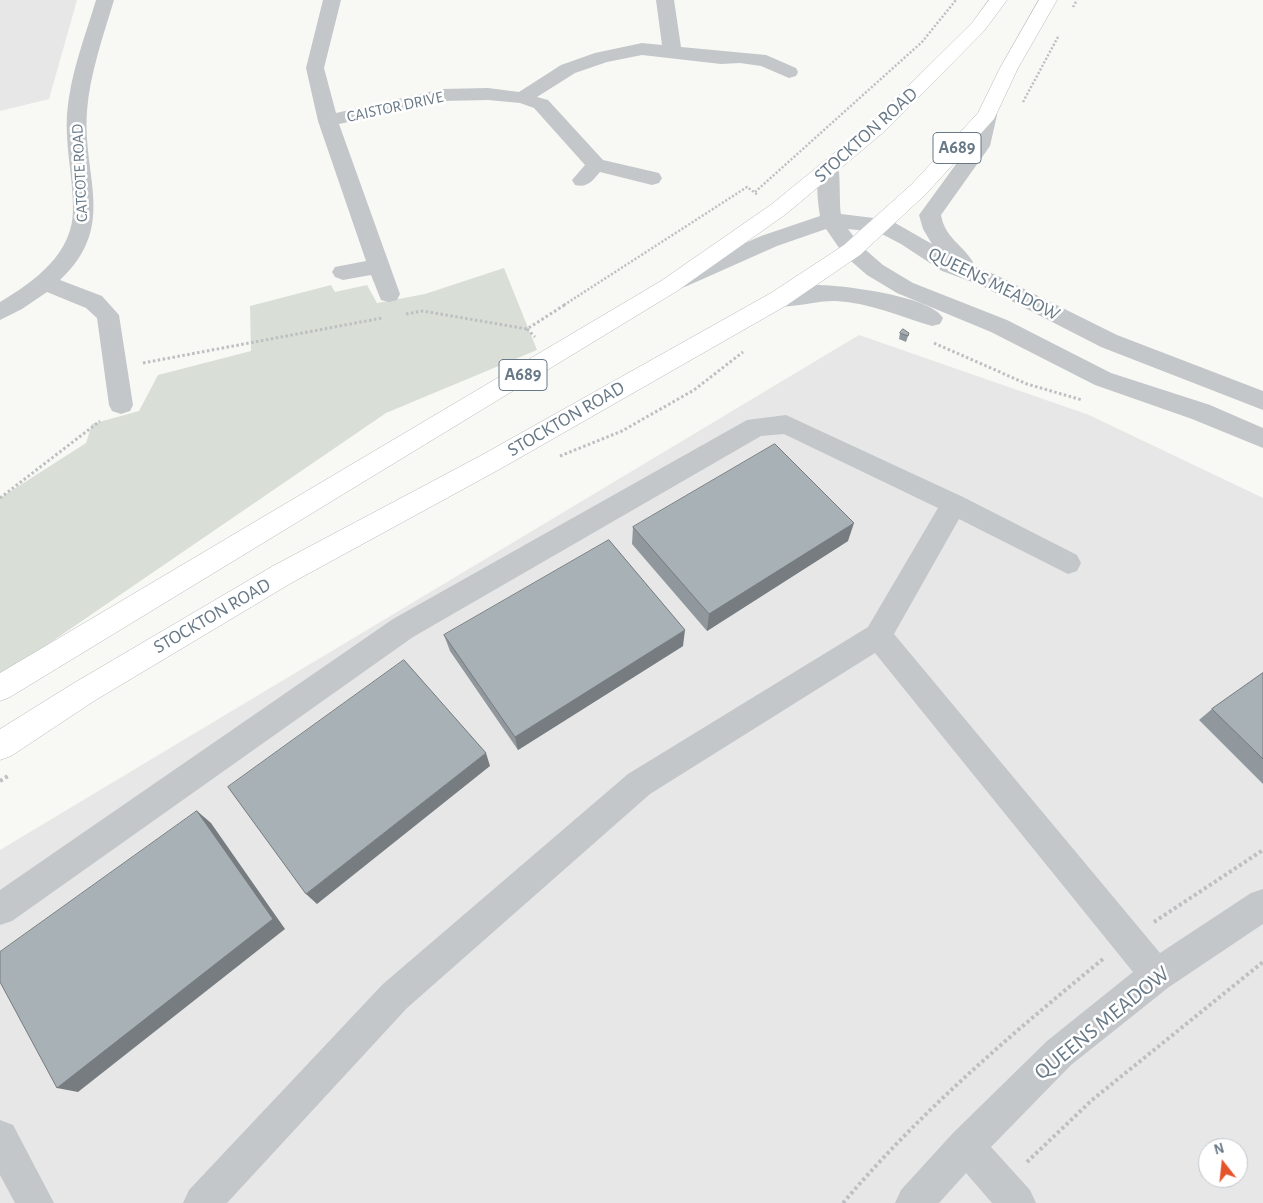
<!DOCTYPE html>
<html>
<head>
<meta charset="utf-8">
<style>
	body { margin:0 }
	#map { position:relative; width:1263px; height:1203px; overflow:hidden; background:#f8f8f5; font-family:"Alegreya Sans",sans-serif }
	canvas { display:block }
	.north { position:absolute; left:1198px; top:1138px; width:50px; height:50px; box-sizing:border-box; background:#fff; border:1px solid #c2c9cf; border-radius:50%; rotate:344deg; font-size:14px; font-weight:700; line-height:20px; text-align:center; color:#677886 }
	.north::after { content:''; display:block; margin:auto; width:18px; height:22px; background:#e45329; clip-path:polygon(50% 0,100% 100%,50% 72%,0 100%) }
</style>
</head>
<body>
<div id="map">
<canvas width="1263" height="1203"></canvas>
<div class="north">N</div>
</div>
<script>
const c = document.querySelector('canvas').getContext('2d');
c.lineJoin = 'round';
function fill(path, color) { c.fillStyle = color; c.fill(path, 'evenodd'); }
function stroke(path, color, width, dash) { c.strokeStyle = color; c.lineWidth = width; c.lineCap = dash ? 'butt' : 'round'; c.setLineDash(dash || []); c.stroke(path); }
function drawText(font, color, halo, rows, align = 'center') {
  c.font = font + ' "Alegreya Sans",sans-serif'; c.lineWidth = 5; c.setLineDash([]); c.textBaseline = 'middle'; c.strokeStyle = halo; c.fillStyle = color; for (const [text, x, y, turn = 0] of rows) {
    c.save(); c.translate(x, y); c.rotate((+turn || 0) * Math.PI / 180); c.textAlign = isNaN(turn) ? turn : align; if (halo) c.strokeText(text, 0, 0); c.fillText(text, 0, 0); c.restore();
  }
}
fill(new Path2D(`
	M0,0H77L49,99L0,111Z
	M859,335L1089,415L1263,498V1203H0V850ZM1208,1148H1238V1178H1208Z`), '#e6e7e6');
fill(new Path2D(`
	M504,268L537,350L386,413L0,677V498L86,443L92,424L139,411L158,375L251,351L250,306L331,285L335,292L367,285L377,303L425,294Z`), '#d9dfd6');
const highway = new Path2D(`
	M989,0H1007L984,31L886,130L786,214L677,291L10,697L0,701V673L661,281L772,204L872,122L972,23Z
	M1039,0H1057L1018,68L994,119L926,194L860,255L787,305L500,469L293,582L94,701L11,756L0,760V729L74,683L273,566L482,455L771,293L844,245L912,184L978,113L1000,68Z`);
stroke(highway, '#b6babd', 1);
stroke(new Path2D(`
	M1073,7L1077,0
	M1023,102L1059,35
	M755,192L922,42L956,0
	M564,305L747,187L758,195`), '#bdbfc2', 2.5, [2, 2]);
stroke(new Path2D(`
	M406,314L423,311L527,329L566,304
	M527,329L535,337
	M934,343L1027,384L1082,400
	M143,363L382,318
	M560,456L622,431L694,390L743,352
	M0,498L100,421`), '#bdbfc2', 3, [2.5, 2.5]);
stroke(new Path2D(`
	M0,781L8,776
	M1154,922L1263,850
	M1027,1162L1092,1100L1263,962
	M843,1203C923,1109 1008,1037 1103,959`), '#bdbfc2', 4, [3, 3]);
fill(new Path2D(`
	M96,0H114C103,37 90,73 87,111C82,177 118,226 60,280L102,296L119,315L133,405L130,411L121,414L112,411L109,405L97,318L86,308L47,292L22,309L0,320V302C35,281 74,253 73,208C73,177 65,146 67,114C70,74 85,37 96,0Z
	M323,0H341L324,68L336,113L442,89L488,88L519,92L561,65L595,53L642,43L662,45L656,0H674L681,47L766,55L796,68L798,72L796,76L789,78L761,66L740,63L721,64L642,55L607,62L575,73L537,97L548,100L603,160L659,173L662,178L659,183L652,185L600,172C592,181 588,188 575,185L572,180L585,165L534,108L520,103L488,100L442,101L339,124L400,294L397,300L389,302L381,300L371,275L343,280L335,277L332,272L335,267L366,261L318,121L306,68Z
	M987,109L994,111L997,115L990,146L941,215C945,238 962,244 973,262L971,265L996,275L1117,335L1263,391V410L1101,347L980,285L942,271L901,244L878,232L848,229L860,245L883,265L913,283L1007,320L1111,373L1210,405L1263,428V448L1192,419L1095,385L991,332L897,293L867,275L844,255L826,229L777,246L687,286L679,289L671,286L668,281L671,276L761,236L820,216C818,201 814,177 823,163L830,162L837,163C841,170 839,203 841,214L890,220L932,244L923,229L919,215L970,145L977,115L980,111Z
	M817,285C842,285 931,296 943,318L940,324L932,326C899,316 870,303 836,301C816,300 789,310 771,305L768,299L771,293Z
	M786,415L963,497L1077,555L1081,563L1077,571L1068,574L959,519L894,634L1160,953L1251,893L1263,889V924L1169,987L1071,1065L991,1147L1030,1190L1036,1203H992L966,1173L939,1203H895L901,1190L953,1133L1047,1041L1133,972L875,653L650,794L407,1008L227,1203H183L189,1190L383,984L628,774L868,627L938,508L784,434L761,436L413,637L12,921L0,925V890L393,619L747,420Z
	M0,1120L13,1125L54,1203H15L0,1175Z`), '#c3c7ca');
fill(highway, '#fff');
fill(new Path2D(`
	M900,333H909L906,342L899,339Z
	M633,527L848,541L707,631L632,544Z
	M444,635L683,646L518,750L450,651Z
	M1263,673V784L1199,720L1212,709Z`), '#90989d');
fill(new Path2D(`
	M854,523L848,541L707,631L709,614Z
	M685,630L683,646L518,750L515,737Z
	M486,753L490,766L317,904L306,894Z
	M197,811L211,823L285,929L78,1092L57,1088Z`), '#767c7f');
const building = new Path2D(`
	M903,329L909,333L908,336L900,333Z
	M775,444L854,523L709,614L633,527Z
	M609,540L685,630L515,737L444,635Z
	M404,660L486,753L306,894L228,787Z
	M1263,673V759L1212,709Z
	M197,811L273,919L57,1088L0,982V952Z`);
fill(building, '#a8b1b6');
stroke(building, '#767c7f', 1);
drawText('16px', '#677886', '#fff', [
	["CAISTOR DRIVE",395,107,-12],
	["CATCOTE ROAD",80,173,-93]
]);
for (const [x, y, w] of [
	[957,148,48],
	[523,375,48]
]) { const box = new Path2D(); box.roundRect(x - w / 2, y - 15.5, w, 31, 4); c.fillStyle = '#fff'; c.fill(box); stroke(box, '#677886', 1); }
drawText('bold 18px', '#677886', null, [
	["A689",957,148],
	["A689",523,375]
]);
drawText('19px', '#677886', '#fff', [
	["STOCKTON ROAD",866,135,-42],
	["QUEENS MEADOW",994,284,26],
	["STOCKTON ROAD",566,419,-30],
	["STOCKTON ROAD",212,616,-30]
]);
drawText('22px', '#677886', '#fff', [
	["QUEENS MEADOW",1102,1023,-39]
]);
</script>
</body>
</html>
